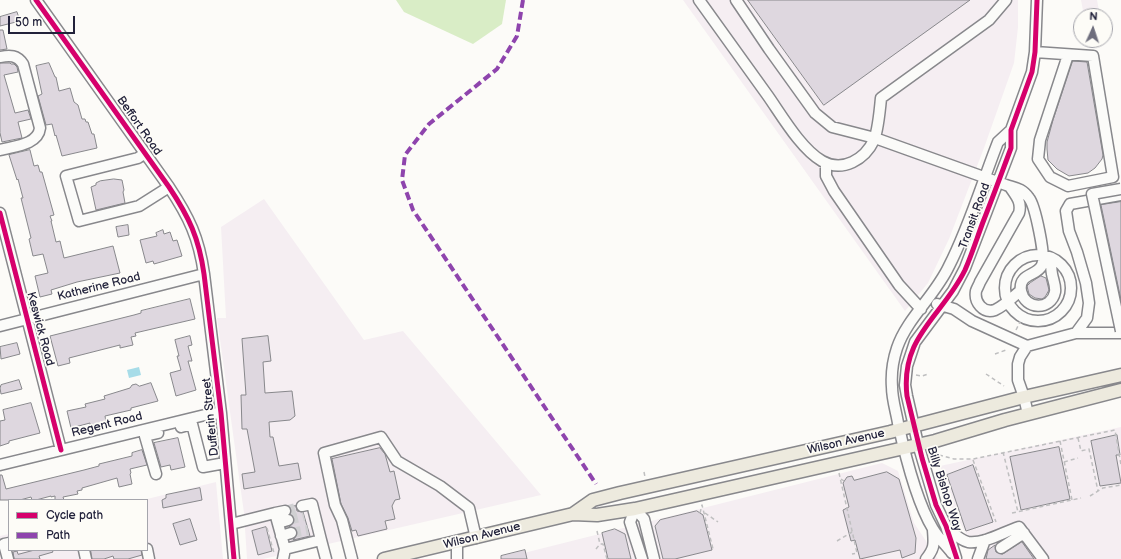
<!DOCTYPE html>
<html>
<head>
<meta charset="utf-8">
<style>
	body { margin:0 }
	#map { position:relative; width:1121px; height:559px; overflow:hidden; background:#fcfbf8; font-family:"Balsamiq Sans",sans-serif }
	canvas { display:block }
	.legend { position:absolute; left:8px; top:499px; width:140px; height:52px; box-sizing:border-box; background:#fdfcf7; border:1px solid #a5a5ac; margin:0; padding:5px 7px; list-style:none; font-size:12px; color:#22223b }
	.legend li { display:flex; align-items:center; gap:8px; height:20px }
	.legend b { width:20px; border:1px solid #a5a5ac }
	.north { position:absolute; left:1073px; top:8px; width:40px; height:40px; box-sizing:border-box; background:#fdfcf7; border:1px solid #a5a5ac; border-radius:50%; rotate:3deg; font-size:11px; font-weight:700; line-height:16px; text-align:center; color:#22223b }
	.north::after { content:''; display:block; margin:auto; width:14px; height:18px; background:#6e6e7d; clip-path:polygon(50% 0,100% 100%,50% 72%,0 100%) }
	.scale { position:absolute; left:8px; top:16px; width:67px; height:18px; box-sizing:border-box; border:2px solid #22223b; border-top:0; padding-left:5px; font-size:12px; line-height:14px; white-space:nowrap; color:#22223b; -webkit-text-stroke:3px #fdfcf7; paint-order:stroke }
</style>
</head>
<body>
<div id="map">
<canvas width="1121" height="559"></canvas>
<ul class="legend">
<li><b style="height:5px;background:#d6006c"></b>Cycle path</li>
<li><b style="height:5px;background:#8e44ad"></b>Path</li>
</ul>
<div class="north">N</div>
<div class="scale">50 m</div>
</div>
<script>
const c = document.querySelector('canvas').getContext('2d');
c.lineJoin = 'round';
function fill(path, color) { c.fillStyle = color; c.fill(path, 'evenodd'); }
function stroke(path, color, width, dash) { c.strokeStyle = color; c.lineWidth = width; c.lineCap = dash ? 'butt' : 'round'; c.setLineDash(dash || []); c.stroke(path); }
function drawText(font, color, halo, rows, align = 'center') {
  c.font = font + ' "Balsamiq Sans",sans-serif'; c.lineWidth = 3.5; c.setLineDash([]); c.textBaseline = 'middle'; c.strokeStyle = halo; c.fillStyle = color; for (const [text, x, y, turn = 0] of rows) {
    c.save(); c.translate(x, y); c.rotate((+turn || 0) * Math.PI / 180); c.textAlign = isNaN(turn) ? turn : align; if (halo) c.strokeText(text, 0, 0); c.fillText(text, 0, 0); c.restore();
  }
}
fill(new Path2D(`
	M683,0H1018V27L1014,63L984,148L949,239L928,283L905,311Z
	M1081,0H1097L1100,16H1084Z
	M264,199L364,340L403,331L541,495L263,559H247L244,513L217,318H226L221,227Z
	M1121,427V559H980L950,505L940,466Z
	M882,463L898,471L914,523L938,559H500Z
	M216,482L223,559H0V536L9,534V550H147V500H143Z`), '#f5eef2');
fill(new Path2D(`
	M396,0H506L502,24L473,44L404,12Z`), '#d9edc6');
fill(new Path2D(`
	M139,367L141,375L129,378L127,370Z`), '#a7dce8');
const building = new Path2D(`
	M748,0H970L824,105Z
	M17,12L20,21L0,26V17Z
	M0,30H3L7,49L0,50Z
	M1073,61L1087,62L1103,155L1102,159L1095,168L1088,173L1069,176L1057,169L1048,160L1047,149V142L1053,120Z
	M0,63H10L11,64H14L17,67L18,72L4,75L15,113L28,110L31,119L18,122L22,138L2,142L0,133Z
	M49,63L55,77H56L59,91L70,88L74,102L78,105L82,119H85L86,122H88L92,134H94L97,148L62,156L56,135L55,136L52,124L46,125L38,96L42,94L36,66Z
	M30,150L34,166L38,165L40,172H42L54,215L50,216L52,221H51L56,242L60,241L64,258L113,246L120,273L77,282L51,290L52,294L40,297L35,276L48,273L43,254L33,256L29,239L31,238L21,198H23L18,179L17,180L9,155Z
	M114,179L122,180L124,190L123,192L125,203L96,210L91,187L96,185V183L100,181Z
	M1121,202V300L1101,205Z
	M128,225L129,235L118,237L116,227Z
	M163,230L164,234L170,232L173,241L177,240L182,256L154,264L153,261L146,263L140,240L157,236L156,233Z
	M1041,276L1046,278L1049,290L1045,297L1042,299L1035,298L1029,294L1027,286L1030,283Z
	M190,299L195,319L135,333L136,336L131,337L133,345L120,348V345L69,358L70,363L58,366L50,336L134,315L141,313V311Z
	M190,336L192,345L188,346L192,361H188L196,390L176,396L170,373L181,370L177,356H179L175,340Z
	M268,336L271,361L263,362L265,393L292,391L295,416L290,420L269,422L270,437H273L279,466L298,463L301,479L244,489L242,474L255,472L247,429H242L241,395H246L242,339Z
	M17,343L20,354L1,359L0,347Z
	M19,380L22,389L1,394L0,388L1,385Z
	M151,383L158,401L131,408V410L105,416L106,422L90,426V423L71,428L67,411L86,407L85,404L105,399L104,396L130,388L132,385L136,384L139,386Z
	M31,403L40,433L9,441V443L0,446V421L5,420L3,410Z
	M1117,435L1120,455H1116L1121,483L1100,486L1091,441Z
	M178,438L185,467L171,470L170,465L161,467L154,443Z
	M1059,447L1070,499L1021,510L1010,457Z
	M380,448L385,454L390,472L394,471L400,499L395,500L392,506L395,519L385,521L387,529L358,536L356,530L352,531L348,518L341,504L332,459Z
	M142,450L147,465L130,469L131,473L130,474L132,484L119,487L117,478L82,488V490L77,491L78,494L63,497L64,500H55V496L51,497V496L36,500H32L31,497L20,500H0V475H2L6,489L84,470L99,466V464L132,456V453Z
	M973,465L993,522L966,531L947,475Z
	M887,472L899,479L916,538L915,553L902,558L900,550L860,559L855,540L851,541L843,510L849,507L843,483L847,477L852,476L854,480Z
	M200,488L202,500L163,508L162,500L166,498V495Z
	M296,506L297,511L303,512L310,536L293,540L297,535V532L295,528L289,527L294,521V518L290,514L291,510L290,507Z
	M697,511L703,515L712,550L675,559H663L655,526L660,520Z
	M190,519L197,540L180,545L173,524Z
	M266,527L272,551L258,555L252,531Z
	M615,529L625,534L631,559H608L602,533Z
	M1022,542L1034,559H986L988,550L995,545L996,552L1002,554Z
	M35,550H52L53,552L39,556L40,559H14L13,552L17,551L18,554Z
	M91,550H141L142,555L128,559H114L113,556L104,559H92Z
	M525,550L527,559H501V556Z`);
fill(building, '#ded7df');
stroke(building, '#88888c', 1);
stroke(new Path2D(`
	M285,511L302,506
	M288,520L304,516
	M291,533L308,530`), '#d0d0d2', 10, [10, 5]);
const minor = new Path2D(`
	M36,0L169,187C189,217 199,238 204,274L221,413L234,559
	M699,0C722,32 745,64 768,96C782,116 801,149 822,161C843,173 865,159 874,140C878,130 880,109 881,98L989,20L1006,0
	M736,0L769,49L815,113L832,127L875,138L1006,185C1015,188 1022,188 1029,198C1035,205 1046,257 1042,265C1038,276 1018,273 1021,291C1025,310 1051,311 1055,292C1056,286 1053,280 1052,274C1051,269 1051,264 1051,259
	M1035,52L1093,56L1113,177L1068,186L1050,177L1038,159L1040,140L1068,55
	M0,57C10,55 17,55 23,64L40,128C38,145 14,146 0,150
	M145,153L138,158L66,176L79,221L139,206L169,187
	M826,163V176L834,191L899,285L921,309
	M1010,187C1016,196 1022,202 1019,213L980,282C979,285 977,288 976,291C974,302 983,314 995,310C1004,306 1013,297 1021,290
	M0,213L61,450
	M1005 288a33 33 0 1 1 66 0a33 33 0 1 1-66 0Z
	M937,304L954,309L972,321L1027,346
	M0,326L204,274
	M1076,333L1087,318L1089,303L1086,283L1077,252L1069,231L1066,211L1070,204L1121,195
	M1028,414L1024,397L1018,380V364L1020,357L1027,346L1076,333H1121
	M181,427L192,424L203,467L225,463
	M0,465L209,414L221,413
	M156,474L145,436L158,433
	M302,506L312,504L321,540
	M278,523L288,520
	M231,524L275,513
	M947,528C953,533 960,540 968,542C985,544 1003,532 1019,527L1043,559
	M281,536L291,533
	M457,542V559
	M1001,548L1024,533
	M147,549L149,559
	M285,549L275,513L285,511
	M84,550L86,559
	M952,553C946,545 938,538 933,529C916,501 905,455 898,423C896,411 892,399 892,387C891,374 893,360 897,348C907,318 935,296 949,266C969,227 982,183 998,142L1011,130
	M956,558L946,526L936,505L918,444L907,396L905,385L907,366L915,342L953,291L965,268L1011,148V130L1032,72L1035,52L1037,0
	M8,559L4,544L9,543
	M283,559L285,549L321,540L326,559
	M352,559L342,520L335,505L324,453L381,437L397,461L440,486L469,508L476,538
	M642,559L630,522L635,509L644,519L654,559
	M926,559C935,548 934,544 933,530
	M978,559L985,540`);
const major = new Path2D(`
	M573,514L593,500L620,493L890,432L1024,397L1121,375
	M384,559L573,514L597,515L635,509L935,441L1005,420L1121,390`);
stroke(minor, '#88888c', 13);
stroke(major, '#88888c', 15);
stroke(new Path2D(`
	M1016,330L1025,312
	M995,354L1006,350
	M986,374L1004,386
	M916,375L922,376L928,374
	M1078,438L1081,451L1089,449L1098,491
	M1060,441L1072,500
	M1003,452L1018,512
	M939,455L954,459H973L1115,430L1121,465
	M973,460L996,522
	M1064,462L1078,458
	M644,472L645,477
	M839,473L857,553L852,554
	M841,479L844,481
	M1090,496L1103,488L1121,485
	M700,513L702,505L713,549
	M705,513L718,522
	M1012,513L1081,498
	M267,528L274,553
	M597,531L600,544H603L607,559
	M837,541L852,532
	M596,549L600,544`), '#bfbfc0', 1.5, [4, 3]);
stroke(minor, '#fbfbf9', 10);
stroke(major, '#edeade', 12);
const minorBridge = new Path2D(`
	M1121,189L1092,194L1121,331`);
stroke(minorBridge, '#88888c', 13, []);
stroke(minorBridge, '#fbfbf9', 10);
stroke(new Path2D(`
	M523,0L517,36L497,69L429,124L405,155L402,180L413,210L596,484`), '#8e44ad', 4, [8, 4]);
stroke(new Path2D(`
	M36,0L169,187C189,217 199,238 204,274L221,413L234,559
	M0,213L61,450
	M957,559L946,526L936,505L922,458L907,396C900,336 942,317 965,270C972,254 977,238 983,222C993,197 1002,172 1011,148V130L1032,72L1035,52L1037,0`), '#d6006c', 5);
drawText('12px', '#22223b', '#fdfcf7', [
	["Beffort Road",139,126,55],
	["Transit Road",975,216,-70],
	["Katherine Road",99,287,-14],
	["Keswick Road",40,329,75],
	["Dufferin Street",211,417,-96],
	["Regent Road",107,425,-14],
	["Wilson Avenue",846,442,-13],
	["Billy Bishop Way",944,489,72],
	["Wilson Avenue",482,536,-14]
]);
</script>
</body>
</html>
